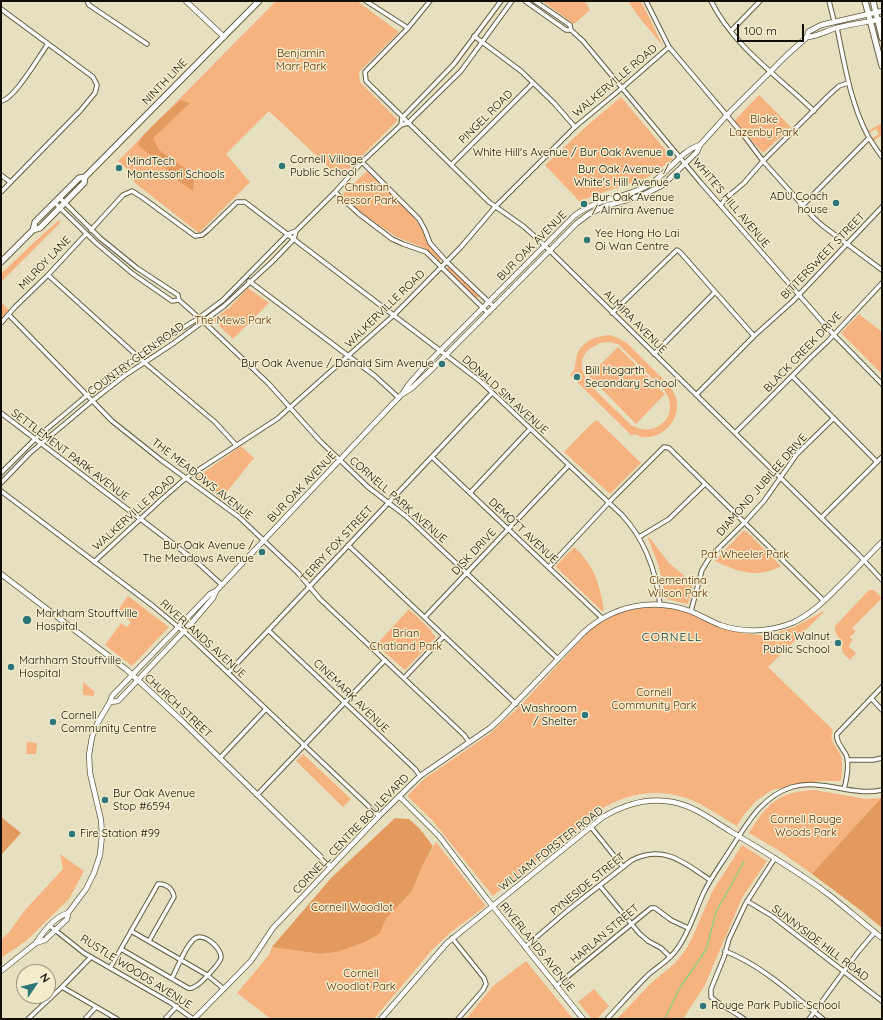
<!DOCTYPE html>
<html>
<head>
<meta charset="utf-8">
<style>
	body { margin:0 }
	#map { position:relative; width:883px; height:1020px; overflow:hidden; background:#e6e0c1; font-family:Quicksand,sans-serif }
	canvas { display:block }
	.frame { position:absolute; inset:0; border:2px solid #121006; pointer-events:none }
	.north { position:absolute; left:16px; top:964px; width:40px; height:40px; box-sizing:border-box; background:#f3edce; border:1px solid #99957e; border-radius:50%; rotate:55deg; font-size:11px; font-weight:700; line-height:16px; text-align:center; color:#121006 }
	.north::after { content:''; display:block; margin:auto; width:14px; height:18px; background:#2d7779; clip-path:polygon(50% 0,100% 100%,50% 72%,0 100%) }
	.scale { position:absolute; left:737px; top:24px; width:67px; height:18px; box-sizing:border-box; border:2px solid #121006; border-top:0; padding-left:5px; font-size:12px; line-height:14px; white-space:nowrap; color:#121006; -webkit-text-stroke:3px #f3edce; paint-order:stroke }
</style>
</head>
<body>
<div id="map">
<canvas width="883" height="1020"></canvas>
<div class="frame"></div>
<div class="north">N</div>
<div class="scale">100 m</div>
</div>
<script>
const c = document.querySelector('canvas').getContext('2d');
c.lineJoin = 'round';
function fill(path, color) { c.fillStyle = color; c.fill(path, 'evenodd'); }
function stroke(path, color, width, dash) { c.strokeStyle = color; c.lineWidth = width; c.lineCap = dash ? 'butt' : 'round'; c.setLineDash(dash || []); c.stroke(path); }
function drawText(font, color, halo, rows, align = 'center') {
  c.font = font + ' Quicksand,sans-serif'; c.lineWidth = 3; c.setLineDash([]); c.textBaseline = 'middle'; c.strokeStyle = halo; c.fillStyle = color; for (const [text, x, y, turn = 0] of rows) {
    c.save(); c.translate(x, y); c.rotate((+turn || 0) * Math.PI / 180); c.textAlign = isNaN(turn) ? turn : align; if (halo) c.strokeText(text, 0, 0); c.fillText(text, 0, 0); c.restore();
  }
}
fill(new Path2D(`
	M276,1H357L399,32L359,72L360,82L398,120L340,178L269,111L226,154L250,182L199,233L135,183L128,170L118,161Z
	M542,1H585L590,10L574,24Z
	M628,1H641L663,46L638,16Z
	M759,95L791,127L763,153L734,121Z
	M621,97L673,159L647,178L592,196L580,202L545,165L590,123Z
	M882,123V135L873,141L872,138L879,134L876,129L869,133L868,131Z
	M367,171C381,186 399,199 412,215C423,229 429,246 441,259L439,262L424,248L397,237L380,226L365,216L342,195Z
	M59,220L60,223L1,282V274L31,245Z
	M448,266L450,267L479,296L476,299L447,270Z
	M248,288L269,303L233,339L213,320L230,307Z
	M1,302L9,310L2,317H1Z
	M859,314L882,332V374L841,333Z
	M610,335L618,338L627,343L670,386C673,391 677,397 677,403C679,421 662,439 643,437C640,437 637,435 634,434L632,436L570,375C576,369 574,368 576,360C578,343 594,336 610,335ZM609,342L618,344C629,355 640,366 651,377C656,382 663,387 666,393C673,404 671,418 660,425C650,432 641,430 631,425L587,382L582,370V360L586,352L591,348L600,343Z
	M618,347L665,394L636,424L589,376Z
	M597,420L641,463L610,494L564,452L590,425Z
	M241,446L254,458L221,499L196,478Z
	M743,531H746L781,566C757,579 738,572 715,561Z
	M649,537L669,563L693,583L688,604L666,599L659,567L648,538Z
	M574,547C595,566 599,583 604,610L602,611L557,568L556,566Z
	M869,590H874L882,598L852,628L856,631L850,637L853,640L850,643L849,647L856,653L850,660L843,653L841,643L835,631V626Z
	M128,596L169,627L132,666L105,645L121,623L127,627L131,622L117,611Z
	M656,606L672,608L689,613L741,633L766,636L794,627L826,610L768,667L833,730C828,741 837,746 841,756C843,763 842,773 841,781H819L772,790L757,800L743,816L737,826C723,818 709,808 694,801C660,787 627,792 597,812L493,896L432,820L407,796L424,779L488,735L519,707L592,628C615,613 629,608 656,606Z
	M409,609L432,631L431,632L436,637L405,670L376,645Z
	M83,682L94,691V696L83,695Z
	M27,742L37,743L36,754H26Z
	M303,754L351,799L343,807L296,761Z
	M814,790L867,799L881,798L827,857L812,874L781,852L749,833C767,804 777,792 814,790Z
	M436,842L486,906L451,932L432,950L374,1019H271L237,993L269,955L272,947L320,954L337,952L380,933L386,919L412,891L421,869Z
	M742,845L767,861L742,898L705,985L683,1019H617L650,984L674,964L685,951L692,938L712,892Z
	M60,854L84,871L69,899L26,941L1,958V940L10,931L25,910L63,869Z
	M526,961L573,1019H466L493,986Z
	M594,989L609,1006L597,1019H592L578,1002Z`), '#f6b37f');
fill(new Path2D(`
	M181,100L190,103L153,138L159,150L190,172L194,178L193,191L173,177L164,167L138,145C140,134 171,109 181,100Z
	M881,798H882V928L859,909L812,874L827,857Z
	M1,817L21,833L1,855Z
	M395,818L409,819L420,829L433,846L421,869L412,891L386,919L380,933L365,942L337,952L320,954L272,947L331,878Z`), '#e49a5e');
stroke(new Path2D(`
	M665,1019L679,989L706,950L716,912L744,862`), '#96ce83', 1.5);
const minor = new Path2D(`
	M87,1L89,5L147,44
	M366,1L408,28
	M430,1L408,28L365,72L366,81L489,202L523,226L539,240L859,555L882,580
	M525,1L566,30H571L583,41L701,183L834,335L882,384
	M535,1L570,25L571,30
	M646,1L669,47L745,137L763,161L813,217L823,226L882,270
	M711,1C734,47 778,76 814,111
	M829,1L834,21
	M1,9L93,77L97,85L95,93L80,111L1,192
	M837,28C845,65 850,102 868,136C872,143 877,150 882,157
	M731,31L760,1
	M474,36L521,71L554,103L575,127
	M1,101C14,100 39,56 48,44
	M401,125L402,118L454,64L501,1
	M362,162L419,219L425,230L430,243L446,261L494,307
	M451,165L533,83
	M1,175L10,182
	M335,192L359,214L392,239L403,244L426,252L488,313
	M60,198L100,238L137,268L178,295L179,300L206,324L269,384L320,441L368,487L407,517L558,659
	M55,203L96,243L133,274L172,301L179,300
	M721,205L725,199L744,183L763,161L828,96L839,86L848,83
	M803,205L869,138
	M91,230L123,195L132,191L143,198L195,236L202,235L207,231L237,202H245L480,381L622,515C645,540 656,570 660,604
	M48,275L145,363L215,422L236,445
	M249,281L375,376L399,398
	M612,313L677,250L680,252L754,336L793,301L882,207
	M9,315L112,421L161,460L239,517L298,573L320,599L464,735L469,742
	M1,323L15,307L48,275L86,234
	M654,354L715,292
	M792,376L877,462
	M696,395L754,336
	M1,413L197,562L222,585
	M735,433L811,357L828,341L882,283
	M432,457L602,618
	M1,473L35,439L110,376L168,337L199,318L223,300L288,234L296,231L335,192L362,162L401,125L408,123L461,71L512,1
	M1,483L30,453L92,401L124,376L174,343L224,306L273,261L294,239L296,231
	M1,491L153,606L189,636L379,816
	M470,493L530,429
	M821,518L882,457
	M639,537L669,519L705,484
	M348,545L516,704
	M94,562L162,499L186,478L277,419L394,315L461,247L495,207L575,127L622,88L669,47
	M549,567L614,497L664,447L669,448L824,601
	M691,611L702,570L710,557L744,523L764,501L797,454L834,418
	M425,617L569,465
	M268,630L415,769L420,776
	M228,673L492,393
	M404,678L444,636
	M871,698L882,710
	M220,758L266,709
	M847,760H873L882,758
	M844,789C847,778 849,768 847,757C844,749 835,742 837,734L882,687
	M257,795L385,660
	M591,827L623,867
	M600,886L639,933L648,941L661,948L670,957
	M747,901L772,916L882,1001
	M50,926L84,953L171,1003L193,1019
	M131,931L207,975L224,989
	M452,938L484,978L486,984L483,990L458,1019
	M149,941L174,897C173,889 166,883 158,884
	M525,947L567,911L632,860C664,844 685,863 710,880
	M121,949L188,988C191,988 191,989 194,987C200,985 220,963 221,958C222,948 202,930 193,940C184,949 178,967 172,978
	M725,951C763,966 792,994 823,1019
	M110,968L158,884
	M556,986L651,908H655L671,920L688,928
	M62,987L117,1019
	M28,1019L62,987L91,957
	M85,1019L96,1007
	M165,1019L177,1006
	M607,1019C620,1005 634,989 648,975C658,966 670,960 677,949C689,933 695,912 703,894C710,879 720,866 728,853C746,826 760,797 792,787C823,778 851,797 882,790
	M744,1019C734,1011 720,1006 711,997V989L724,957L729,939L746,903L775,858
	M809,1019L858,952L875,932`);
const tertiary = new Path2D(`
	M186,1L224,37
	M807,37C816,37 826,31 836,28C851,24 867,22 882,19
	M403,393L409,384L424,367L574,216C595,199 621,199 645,187C666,177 678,152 700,145
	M1,574L127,670L182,721L331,867
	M110,702L118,701L189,626L213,598L216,591
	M399,796L439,836L487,899L583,1019
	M36,943L45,940L67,919L68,913L86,889L94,873L100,855L102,835L101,820L90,773L89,755L92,737L97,724L110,702L112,696L210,594L216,591L401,395L412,388L432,369L577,223L589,214L605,206L634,198L647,193L663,185L697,152L700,145L727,115L787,55L807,37L808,32L821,25L882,11
	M1,971L36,943C43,932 55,917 68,913
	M194,1019L251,961L273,928L379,816L420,776L490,728L502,717L583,633C612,606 652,597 690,611C700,615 710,621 720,625C743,633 769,632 792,623C814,613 829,596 846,579C858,567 870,554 882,542
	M381,1019L447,943L603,817C625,804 648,797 673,802C694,806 712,820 730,831C763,851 796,870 828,894C846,908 864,924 882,938`);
const secondary = new Path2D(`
	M865,1L882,66
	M873,1L882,38
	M33,230L40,228L84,183L85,177L259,1
	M1,262L33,230L35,222L79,178L85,177`);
stroke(minor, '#625d42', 5.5);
stroke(tertiary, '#625d42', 6);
stroke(secondary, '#625d42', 7);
stroke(minor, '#fff', 3.5);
stroke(tertiary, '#fff', 4.5);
stroke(secondary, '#fff', 5);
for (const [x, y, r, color] of [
	[670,153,4,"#2d7779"],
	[282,166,4,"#2d7779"],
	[119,168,4,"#2d7779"],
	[677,176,4,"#2d7779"],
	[836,203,4,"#2d7779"],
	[584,204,4,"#2d7779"],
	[587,240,4,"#2d7779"],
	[442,364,4,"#2d7779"],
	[577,377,4,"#2d7779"],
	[262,552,4,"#2d7779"],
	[27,620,5,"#2d7779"],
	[838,643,4,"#2d7779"],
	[11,667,4,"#2d7779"],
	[585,715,4,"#2d7779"],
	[53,722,4,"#2d7779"],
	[105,800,4,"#2d7779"],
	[72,834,4,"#2d7779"],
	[703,1006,4,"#2d7779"]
]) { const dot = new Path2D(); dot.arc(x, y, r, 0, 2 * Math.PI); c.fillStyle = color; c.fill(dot); stroke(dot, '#f3edce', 1.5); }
drawText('11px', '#5e2f00', '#f3edce', [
	["Benjamin",301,54],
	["Marr Park",301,67],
	["Blake",764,120],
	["Lazenby Park",764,133],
	["Christian",367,188],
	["Ressor Park",367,201],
	["The Mews Park",233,321],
	["Pat Wheeler Park",745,555],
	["Clementina",678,581],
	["Wilson Park",678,594],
	["Brian",406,634],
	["Chatland Park",406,647],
	["Cornell",654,693],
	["Community Park",654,706],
	["Cornell Rouge",806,820],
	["Woods Park",806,833],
	["Cornell Woodlot",352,908],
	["Cornell",361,974],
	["Woodlot Park",361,987]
]);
drawText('11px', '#121006', '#f3edce', [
	["WALKERVILLE ROAD",615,81,-40],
	["NINTH LINE",165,82,-46],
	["PINGEL ROAD",486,117,-45],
	["WHITE'S HILL AVENUE",731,203,50],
	["BUR OAK AVENUE",532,246,-45],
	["BITTERSWEET STREET",823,256,-46],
	["MILROY LANE",45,263,-46],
	["WALKERVILLE ROAD",385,309,-44],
	["ALMIRA AVENUE",635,322,45],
	["BLACK CREEK DRIVE",803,352,-46],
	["COUNTRY GLEN ROAD",136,359,-36],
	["DONALD SIM AVENUE",505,395,42],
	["SETTLEMENT PARK AVENUE",70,455,37],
	["THE MEADOWS AVENUE",202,479,38],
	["DIAMOND JUBILEE DRIVE",762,485,-49],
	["BUR OAK AVENUE",302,487,-46],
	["CORNELL PARK AVENUE",398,500,41],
	["WALKERVILLE ROAD",134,513,-42],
	["DEMOTT AVENUE",523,531,43],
	["TERRY FOX STREET",337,544,-47],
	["DISK DRIVE",474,552,-47],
	["RIVERLANDS AVENUE",203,639,42],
	["CINEMARK AVENUE",351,696,44],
	["CHURCH STREET",178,706,43],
	["CORNELL CENTRE BOULEVARD",351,834,-46],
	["WILLIAM FORSTER ROAD",551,849,-38],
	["PYNESIDE STREET",588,884,-39],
	["HARLAN STREET",605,934,-40],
	["SUNNYSIDE HILL ROAD",820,943,37],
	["RIVERLANDS AVENUE",537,947,51],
	["RUSTLE WOODS AVENUE",136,972,32]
]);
drawText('11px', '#121006', '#f3edce', [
	["White Hill's Avenue / Bur Oak Avenue",662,153,"right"],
	["Cornell Village",290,160],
	["Public School",290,173],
	["MindTech",127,162],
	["Montessori Schools",127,175],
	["Bur Oak Avenue /",669,170,"right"],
	["White's Hill Avenue",669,183,"right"],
	["ADU Coach",828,197,"right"],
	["house",828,210,"right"],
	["Bur Oak Avenue",592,198],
	["/ Almira Avenue",592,211],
	["Yee Hong Ho Lai",595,234],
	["Oi Wan Centre",595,247],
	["Bur Oak Avenue / Donald Sim Avenue",434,364,"right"],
	["Bill Hogarth",585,371],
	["Secondary School",585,384],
	["Bur Oak Avenue /",254,546,"right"],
	["The Meadows Avenue",254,559,"right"],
	["Markham Stouffville",36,614],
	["Hospital",36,627],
	["Black Walnut",830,637,"right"],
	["Public School",830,650,"right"],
	["Marhham Stouffville",19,661],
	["Hospital",19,674],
	["Washroom",577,709,"right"],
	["/ Shelter",577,722,"right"],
	["Cornell",61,716],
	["Community Centre",61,729],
	["Bur Oak Avenue",113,794],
	["Stop #6594",113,807],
	["Fire Station #99",80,834],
	["Rouge Park Public School",711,1006]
], 'left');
c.letterSpacing = '1px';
drawText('12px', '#0c3031', '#f3edce', [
	["CORNELL",672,637]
]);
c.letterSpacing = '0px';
</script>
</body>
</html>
